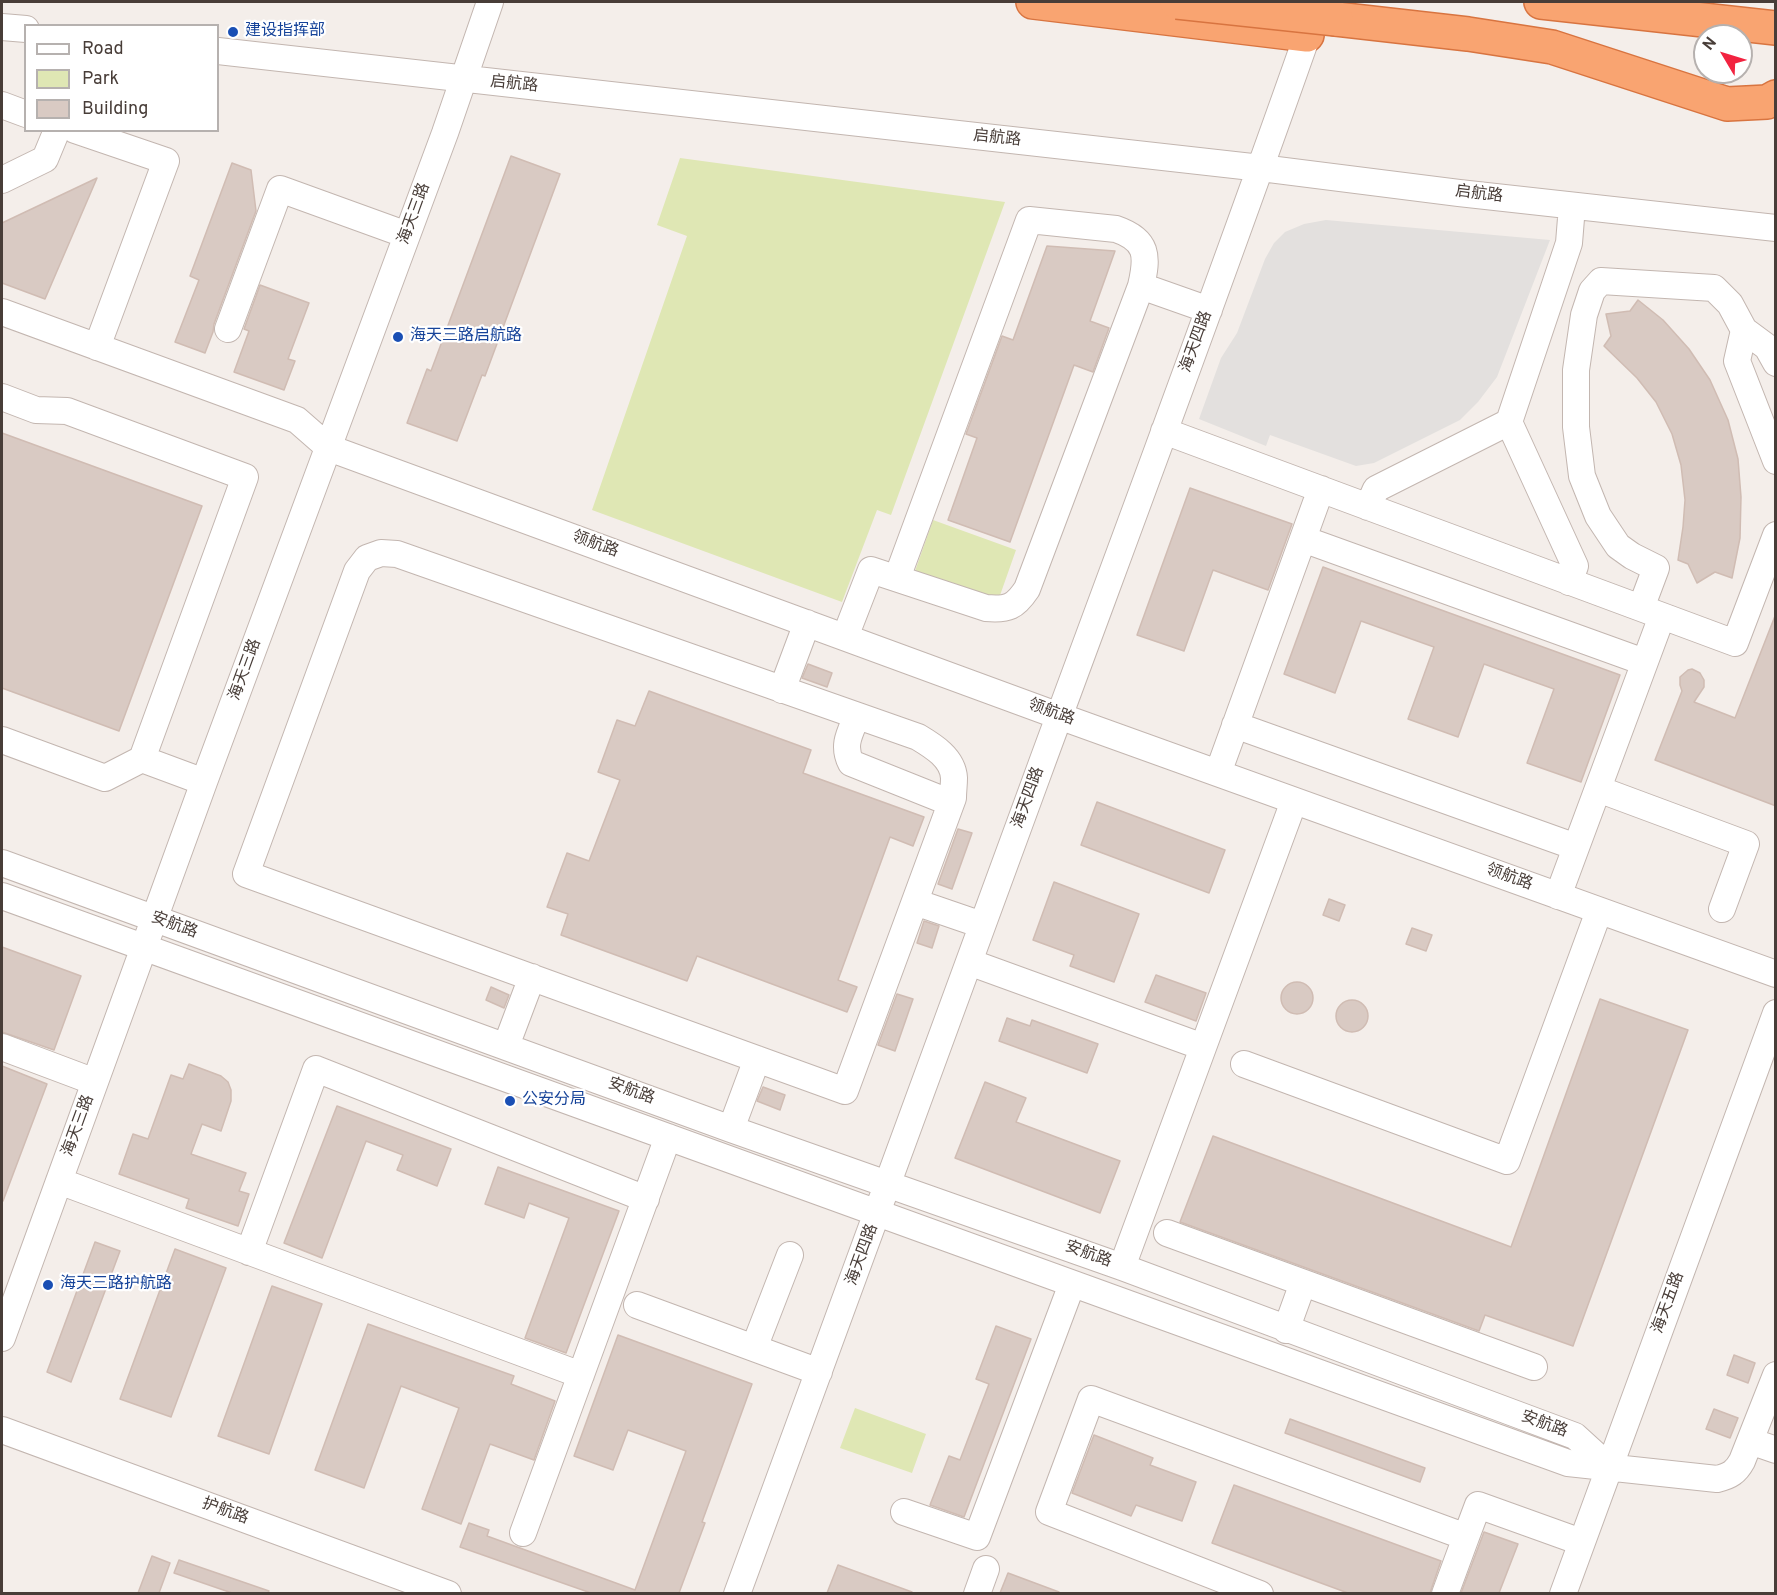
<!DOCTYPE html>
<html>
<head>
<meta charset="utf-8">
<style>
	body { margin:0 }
	#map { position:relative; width:1777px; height:1595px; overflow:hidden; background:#f4eeea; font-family:Overpass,sans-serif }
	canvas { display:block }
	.frame { position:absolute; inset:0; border:3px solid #483d38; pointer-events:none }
	.legend { position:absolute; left:24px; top:24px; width:195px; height:108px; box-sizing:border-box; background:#fff; border:2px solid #b6b1af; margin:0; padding:8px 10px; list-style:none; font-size:18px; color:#483d38 }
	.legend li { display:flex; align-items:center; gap:12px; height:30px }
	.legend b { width:30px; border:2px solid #b6b1af }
	.north { position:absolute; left:1693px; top:24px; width:60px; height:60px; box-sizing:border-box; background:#fff; border:2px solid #b6b1af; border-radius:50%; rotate:308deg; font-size:16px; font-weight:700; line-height:24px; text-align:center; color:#483d38 }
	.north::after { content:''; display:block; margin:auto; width:21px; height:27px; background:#f22340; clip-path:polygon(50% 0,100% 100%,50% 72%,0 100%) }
</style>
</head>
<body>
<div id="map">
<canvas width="1777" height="1595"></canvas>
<div class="frame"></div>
<ul class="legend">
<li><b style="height:8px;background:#fff"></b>Road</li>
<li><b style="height:16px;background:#dfe7b4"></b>Park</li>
<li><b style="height:16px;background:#d9cac3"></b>Building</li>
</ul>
<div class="north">N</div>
</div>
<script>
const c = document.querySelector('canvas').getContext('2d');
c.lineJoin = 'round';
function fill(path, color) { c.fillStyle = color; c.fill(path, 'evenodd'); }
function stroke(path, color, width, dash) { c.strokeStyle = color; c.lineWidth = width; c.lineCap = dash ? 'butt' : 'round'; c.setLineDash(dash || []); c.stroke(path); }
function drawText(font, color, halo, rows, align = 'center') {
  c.font = font + ' Overpass,"Noto Sans SC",sans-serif'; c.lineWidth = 4.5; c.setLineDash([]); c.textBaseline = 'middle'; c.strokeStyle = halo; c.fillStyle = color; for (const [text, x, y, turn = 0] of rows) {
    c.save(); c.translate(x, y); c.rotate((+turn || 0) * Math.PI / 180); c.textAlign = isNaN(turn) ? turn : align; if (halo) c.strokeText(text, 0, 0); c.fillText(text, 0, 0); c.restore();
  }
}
fill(new Path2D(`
	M680,158L1005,202L891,515L877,510L842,602L592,510L687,236L657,225Z
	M933,520L1016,550L998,601L915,571Z
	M855,1408L926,1434L912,1473L840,1448Z`), '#dfe7b4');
fill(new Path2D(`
	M1326,220L1550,240L1497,377L1478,402L1460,420L1374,463L1356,466L1270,435L1266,446L1199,419L1221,358L1237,333L1265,259L1274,243L1285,232L1304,224Z`), '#e3e0de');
const building = new Path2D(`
	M511,156L560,174L485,376L482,375L457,441L407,423L427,369L431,371Z
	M232,163L251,170L256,211L214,324L213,332L205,353L175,342L199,280L190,276Z
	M97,178L45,299L2,283V223Z
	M1047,246L1115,251L1090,321L1109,328L1093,372L1074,365L1010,542L948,520L977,438L966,434L1002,336L1013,340Z
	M260,285L309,303L288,359L295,361L284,390L234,372L249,331L244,329Z
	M1638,300L1663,320L1689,349L1710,380L1728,420L1738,459L1741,497L1740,538L1732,578L1715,572L1697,583L1688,564L1678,560L1683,527L1685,500L1681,465L1672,434L1656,402L1637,378L1604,346L1611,336L1606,314L1630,311Z
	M2,433L202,506L119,731L2,688Z
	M1190,488L1292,524L1268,590L1213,570L1184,651L1137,635Z
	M1323,567L1620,675L1581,782L1527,763L1554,689L1484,664L1458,737L1408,719L1434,647L1361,621L1335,693L1284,674Z
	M1775,616L1776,617V806L1655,760L1682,691L1680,685V677L1688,670L1692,669L1700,673L1704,680V687L1694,702L1735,718Z
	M808,664L832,673L827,687L802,678Z
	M649,691L811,750L803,773L924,817L913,846L890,837L838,980L857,987L847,1012L697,956L687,981L561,935L568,914L547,907L567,853L589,861L620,780L598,772L617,720L635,726Z
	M1097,802L1225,850L1209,893L1081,845Z
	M958,829L972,833L952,889L938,884Z
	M1054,882L1139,914L1114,982L1070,966L1074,955L1033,940Z
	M1329,899L1345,905L1339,921L1323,915Z
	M924,921L939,926L932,948L917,943Z
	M1412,928L1432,935L1426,951L1406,944Z
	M2,947L81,976L54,1050L2,1032Z
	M1156,975L1206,993L1196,1021L1145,1002Z
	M1281 998a16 16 0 1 1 32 0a16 16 0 1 1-32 0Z
	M491,987L509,995L504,1008L486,1000Z
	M897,994L913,999L895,1051L878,1045Z
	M1600,999L1688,1030L1573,1346L1485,1315L1479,1331L1180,1222L1213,1136L1511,1247Z
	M1336 1016a16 16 0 1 1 32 0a16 16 0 1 1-32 0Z
	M1007,1018L1030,1026L1032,1020L1098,1044L1087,1073L999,1041Z
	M189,1064L221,1076L228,1082L231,1090V1101L221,1131L202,1124L191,1154L246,1173L239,1191L249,1194L238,1226L186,1208L189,1199L119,1174L133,1134L148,1139L171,1075L183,1079Z
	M2,1066L47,1084L3,1201L2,1200Z
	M985,1082L1026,1098L1016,1122L1120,1161L1100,1213L955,1158Z
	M763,1087L785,1095L780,1110L757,1101Z
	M337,1106L451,1149L437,1186L397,1170L403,1155L366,1141L322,1258L284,1243Z
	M498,1167L619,1211L566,1353L525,1338L569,1218L529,1203L524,1218L485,1204Z
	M95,1242L120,1251L71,1382L47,1372Z
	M175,1249L226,1268L171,1417L120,1399Z
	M272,1286L322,1304L269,1454L218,1436Z
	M368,1324L514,1376L511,1384L555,1401L534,1460L490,1444L461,1524L422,1509L459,1408L401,1386L364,1488L315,1470Z
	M996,1326L1031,1339L964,1517L930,1505L949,1456L960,1460L989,1384L976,1379Z
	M618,1335L752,1384L702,1522L705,1523L679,1593H591L460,1547L469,1523L489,1530L487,1536L635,1590L686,1451L628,1430L613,1470L574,1456Z
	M1734,1355L1755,1363L1748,1383L1727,1375Z
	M1714,1409L1738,1418L1730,1438L1706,1429Z
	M1290,1419L1425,1468L1420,1482L1285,1433Z
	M1094,1435L1153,1458L1150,1465L1196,1482L1182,1521L1136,1505L1131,1516L1072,1493Z
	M1234,1485L1441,1561L1430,1593H1348L1212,1543Z
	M1484,1532L1518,1544L1499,1593H1461Z
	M152,1556L170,1563L159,1593H138Z
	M179,1560L269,1591L268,1593H232L174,1573Z
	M838,1565L912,1592V1593H827Z
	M1008,1573L1059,1592V1593H1000Z`);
fill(building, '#d9cac3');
stroke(building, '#d0bcb3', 1.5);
const minor = new Path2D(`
	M2,27L26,29
	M218,51L1261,168L1459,193L1776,228
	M2,105L26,114
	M75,130L166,161L97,347
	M2,180L45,159L57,130
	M2,312L297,420L329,448L1059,716L1776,974
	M228,329L280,189L407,235
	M1744,330L1737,361L1776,461
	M2,397L36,410L67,411L245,477L142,759
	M1509,422L1569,243L1572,206
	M1164,431L1735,643L1776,535
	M1368,507L1376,489L1509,422L1575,566L1569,582
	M1303,539L1644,662
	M381,553L397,554L918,737C933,746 953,758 954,778C954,785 953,791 953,798L845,1091L246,874L357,571L367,558Z
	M897,578L1029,220L1116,229C1148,240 1148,256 1141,286
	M1641,608L1656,568L1632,556L1618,546L1598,516L1582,476L1576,427V370L1584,315L1592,291L1601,281L1714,288L1730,304L1744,330L1767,347L1776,363
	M845,637L871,570L986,608C1008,610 1015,607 1027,589L1141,286L1209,310
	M782,690L807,623
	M857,716C850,733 842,745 851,763L951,803
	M1235,725L1576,847
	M2,740L105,778L142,759L204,782
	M1218,773L1321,489
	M1598,789L1746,844L1722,909
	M2,863L731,1129L1122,1267L1575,1436L1609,1467
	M2,896L1568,1463L1717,1479C1730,1476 1736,1472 1742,1461L1776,1375
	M1558,896L1662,616
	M915,902L982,925
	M969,962L1203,1047
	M506,1046L532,977
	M2,1047L95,1082
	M1244,1064L1507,1161L1599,911
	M731,1129L757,1059
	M59,1181L581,1375
	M1167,1233L1534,1367
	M249,1252L316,1069L646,1199
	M1122,1267L1294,801
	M637,1305L819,1372
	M1286,1330L1303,1283
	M2,1338L204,782L445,133L490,2
	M754,1348L790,1255
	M2,1430L448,1594
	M1750,1441L1776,1450
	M904,1512L977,1537L1072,1284
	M523,1533L668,1137
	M737,1594C839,1320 938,1045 1039,771C1131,521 1225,271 1313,19
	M977,1594L986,1569
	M1260,1594L1049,1512L1091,1399L1466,1537L1478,1505L1581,1542
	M1445,1594L1466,1537
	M1563,1594L1776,1013`);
const highway = new Path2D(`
	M1033,2L1307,35
	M1541,2L1776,28
	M1336,19L1468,34L1552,47L1727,104L1767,102L1776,97`);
stroke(minor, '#c3b6b0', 28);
stroke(highway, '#d87440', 36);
stroke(minor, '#fff', 26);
stroke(highway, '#f9a471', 33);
const highwayBridge = new Path2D(`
	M1177,2L1336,19`);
stroke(highwayBridge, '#d87440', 36, []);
stroke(highwayBridge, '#f9a471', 33);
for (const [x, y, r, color] of [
	[233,32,6,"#1a4fb4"],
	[398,337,6,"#1a4fb4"],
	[510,1101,6,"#1a4fb4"],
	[48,1285,6,"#1a4fb4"]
]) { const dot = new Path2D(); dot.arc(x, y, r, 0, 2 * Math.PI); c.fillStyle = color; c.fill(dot); stroke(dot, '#fff', 2); }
drawText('16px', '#164399', '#fff', [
	["建设指挥部",245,32],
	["海天三路启航路",410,337],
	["公安分局",522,1101],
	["海天三路护航路",60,1285]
], 'left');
drawText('16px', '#483d38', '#fff', [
	["启航路",514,85,6],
	["启航路",997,139,6],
	["启航路",1479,195,7],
	["海天三路",415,214,-70],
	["海天四路",1197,342,-70],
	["领航路",595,545,20],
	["海天三路",246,670,-70],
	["领航路",1051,713,20],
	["海天四路",1029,798,-70],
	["领航路",1509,878,20],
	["安航路",174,926,20],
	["安航路",631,1092,20],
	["海天三路",79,1126,-70],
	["海天四路",863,1255,-70],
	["安航路",1088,1255,20],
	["海天五路",1669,1303,-70],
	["安航路",1544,1425,20],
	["护航路",225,1512,20]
]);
</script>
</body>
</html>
